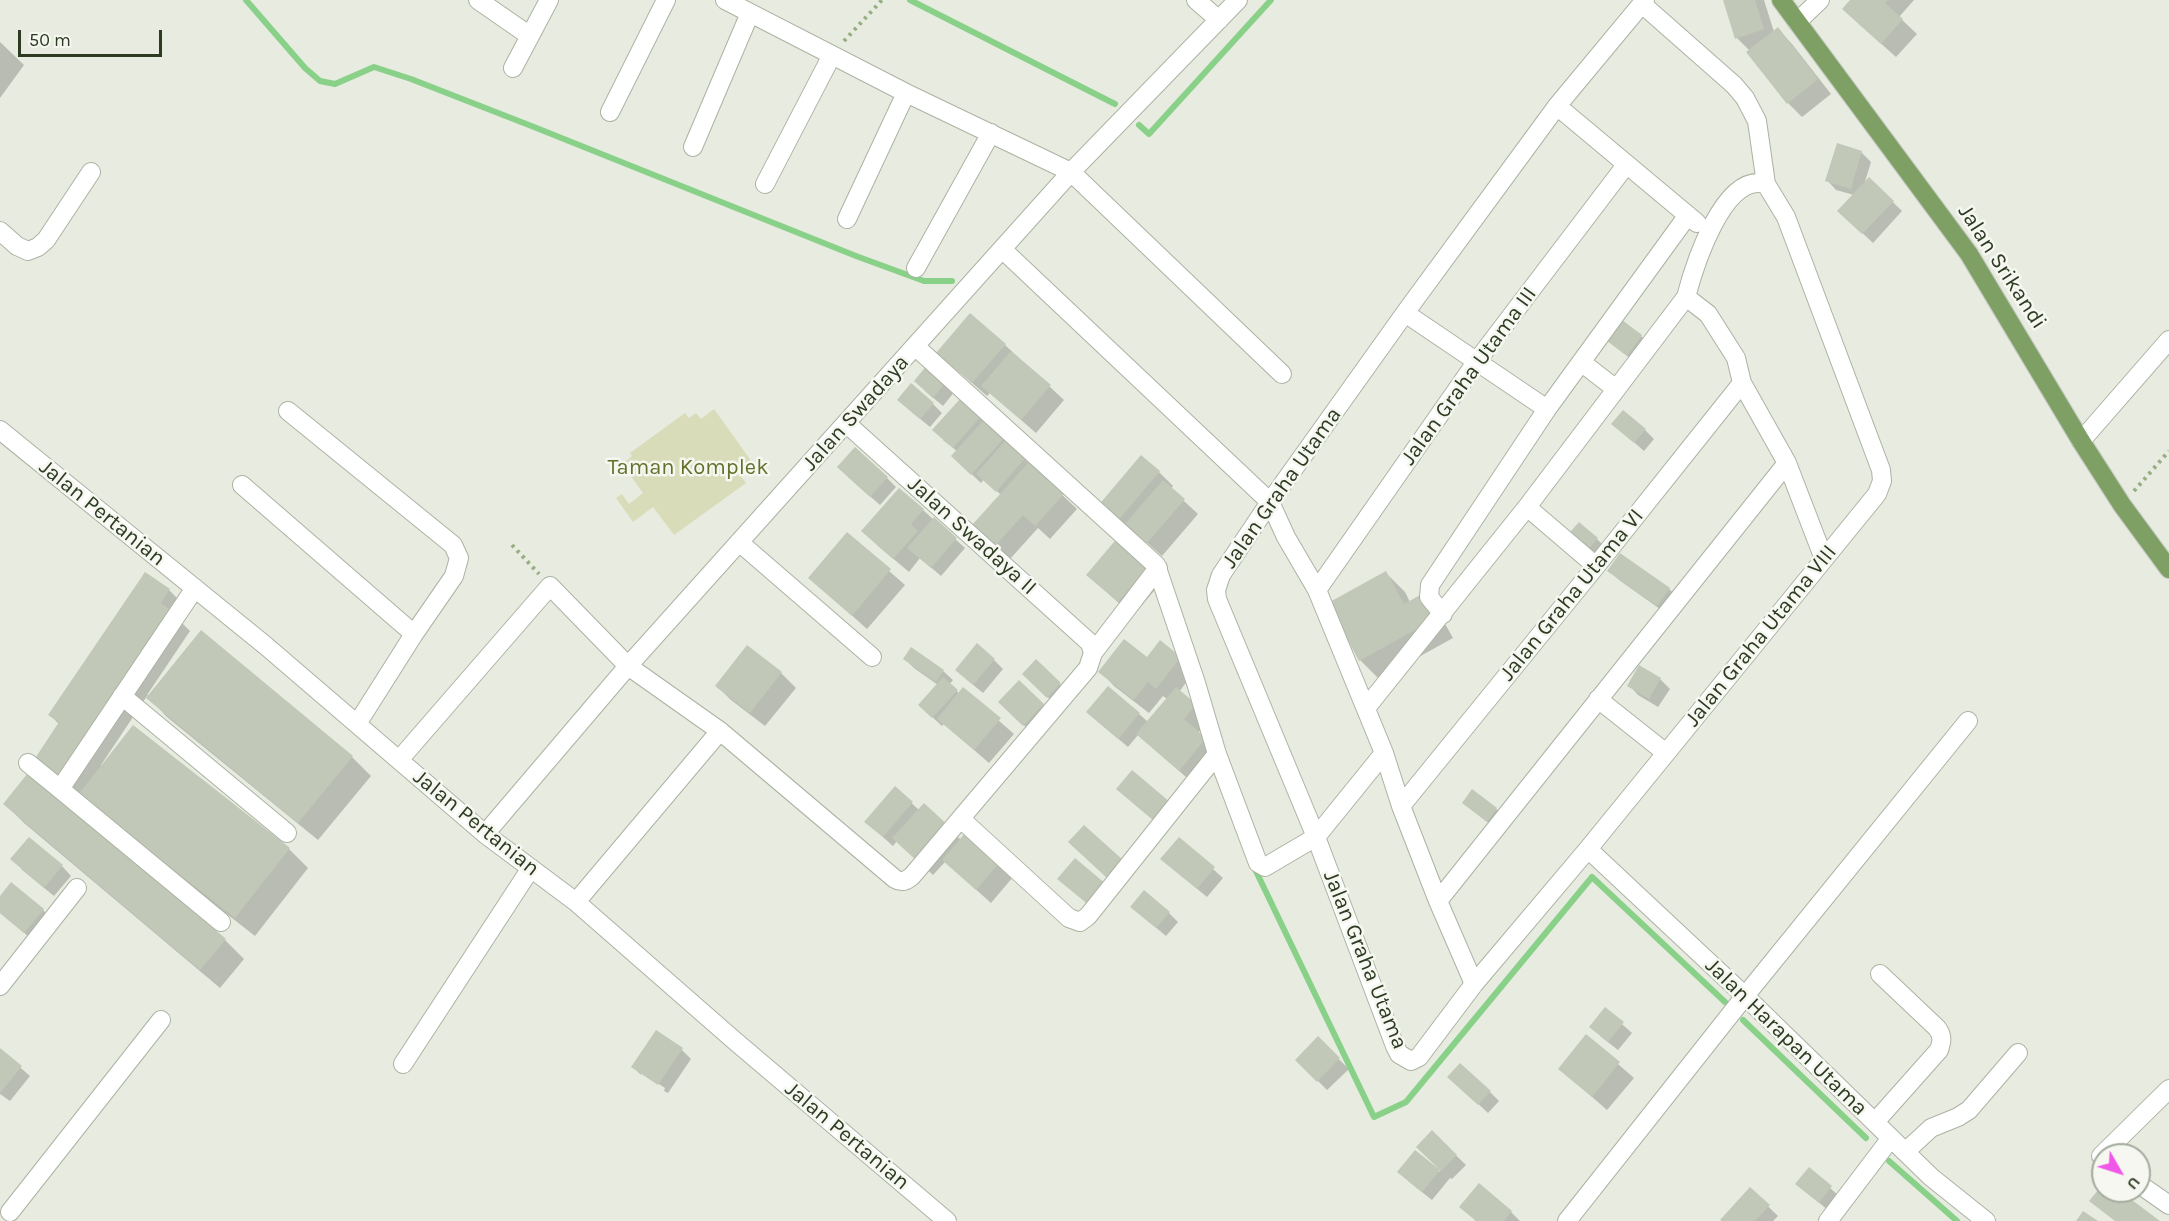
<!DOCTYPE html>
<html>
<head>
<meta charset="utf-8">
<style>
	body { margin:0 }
	#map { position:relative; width:2169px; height:1221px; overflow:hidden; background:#e7ebe0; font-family:Karla,sans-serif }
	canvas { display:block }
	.north { position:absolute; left:2091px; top:1143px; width:60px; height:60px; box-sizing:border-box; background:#f5f7f0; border:2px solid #a5ac9d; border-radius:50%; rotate:129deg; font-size:16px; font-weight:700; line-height:24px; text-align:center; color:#2c3b21 }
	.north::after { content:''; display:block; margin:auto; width:21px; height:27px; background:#f157e7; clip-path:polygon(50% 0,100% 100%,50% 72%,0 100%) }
	.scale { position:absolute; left:18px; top:30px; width:144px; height:27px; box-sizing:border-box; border:3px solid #2c3b21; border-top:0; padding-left:8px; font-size:18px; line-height:21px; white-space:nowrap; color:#2c3b21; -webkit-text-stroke:4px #f5f7f0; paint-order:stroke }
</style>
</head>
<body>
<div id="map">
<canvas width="2169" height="1221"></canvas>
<div class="north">U</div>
<div class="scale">50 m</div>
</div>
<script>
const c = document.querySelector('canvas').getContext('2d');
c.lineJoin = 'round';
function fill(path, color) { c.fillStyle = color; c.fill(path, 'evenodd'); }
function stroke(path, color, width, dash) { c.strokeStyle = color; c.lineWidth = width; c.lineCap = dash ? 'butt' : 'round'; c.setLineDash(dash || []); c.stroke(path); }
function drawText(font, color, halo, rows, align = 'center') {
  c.font = font + ' Karla,sans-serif'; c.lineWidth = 5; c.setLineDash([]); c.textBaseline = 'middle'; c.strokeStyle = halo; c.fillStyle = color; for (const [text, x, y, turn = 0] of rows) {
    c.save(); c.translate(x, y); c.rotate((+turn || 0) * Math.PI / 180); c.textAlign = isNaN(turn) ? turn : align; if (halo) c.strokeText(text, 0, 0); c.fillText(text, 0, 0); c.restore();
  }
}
fill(new Path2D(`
	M714,409L752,462L738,472L746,483L674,535L653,507L633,522L616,498L622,494L629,504L643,493L622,464L632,456L630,453L685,413L689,418L696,413L701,419Z`), '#d9dcb9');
fill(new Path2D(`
	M1725,0H1764L1774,32L1778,29L1792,44L1831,94L1802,117L1788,103L1750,51L1737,38Z
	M1852,0H1914L1899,17L1917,34L1896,57L1858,23Z
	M0,42L24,65L0,98Z
	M1861,152L1871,162L1864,185L1869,179L1902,211L1873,243L1839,211L1854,195L1836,190L1827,180Z
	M1641,336L1650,345L1637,364L1609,341Z
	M1005,345L1064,400L1036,433L990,393L987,396L938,353Z
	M929,367L955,391L943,406L925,391Z
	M933,404L942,413L930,427L908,409Z
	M980,417L1077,509L1050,539L1038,528L1010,559L988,539L1001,495L984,479L981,483L962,465L957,451L943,440Z
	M1613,424L1645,430L1654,439L1644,451Z
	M1159,472L1173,486L1171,489L1198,514L1162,556L1135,532L1131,536L1113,521Z
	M848,477L887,478L896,487L880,505Z
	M923,510L965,548L941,576L920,558L909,572L877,545Z
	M847,534L905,585L867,629L810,578Z
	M1119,538L1164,579L1133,616L1088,575Z
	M1597,539L1606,548L1594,562L1577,547Z
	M1609,570L1669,589L1679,598L1667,614L1619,580Z
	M1386,573L1405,592L1410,602L1440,615L1453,638L1379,679L1360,660Z
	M169,590L188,609L180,621L190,631L147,695L352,757L371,776L318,840L167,717L147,696L101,765L289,849L308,868L255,936L99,814L36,760L60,725L50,715Z
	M1160,642L1194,672L1179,692L1209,720L1198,733L1219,754L1194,784L1138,735L1128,747L1097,721L1139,714L1148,722L1167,699L1163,696L1149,713L1114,686L1100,671L1147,659Z
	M747,647L781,673L796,688L765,726L731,700L717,686Z
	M905,659L943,671L953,680L949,685L960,694L963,689L1014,734L989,763L944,724L942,726L929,714L938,685L914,668Z
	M994,660L1003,669L983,693L966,679Z
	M1036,661L1069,693L1057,706L1024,674Z
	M1640,667L1660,679L1670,689L1658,707L1638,695L1629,685Z
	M1019,682L1052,714L1033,734L1000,702Z
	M29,775L225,940L244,959L220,988L24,823L5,804Z
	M895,788L919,810L949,828L961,840L966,835L1013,877L991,903L945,862L933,875L897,841L893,846L876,831Z
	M1464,803L1496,809L1506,818L1497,830Z
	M1179,839L1223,878L1207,897L1172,868Z
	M62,866L71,876L54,896L21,869Z
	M0,898L43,910L52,919L34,941L0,913Z
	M1169,913L1178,922L1166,936L1142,916Z
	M1605,1009L1632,1033L1618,1050L1600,1036Z
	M1586,1036L1634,1078L1607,1110L1560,1069Z
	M1318,1039L1349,1069L1327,1090L1297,1060Z
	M0,1050L30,1076L10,1101L0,1094Z
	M682,1050L691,1059L668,1093L664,1091L665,1088L641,1072V1075L633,1067Z
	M1459,1086L1490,1092L1499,1101L1488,1113Z
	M1432,1132L1466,1165L1452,1179L1450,1178L1432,1200L1408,1181L1415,1152L1439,1172L1441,1170Z
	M1809,1169L1840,1197L1829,1211L1797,1184Z
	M1751,1190L1778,1216L1773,1221H1724Z
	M1461,1207L1511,1212L1520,1221H1476Z`), '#0003');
stroke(new Path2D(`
	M246,0L305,68L320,81L335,84L374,67L411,79L534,127L856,256L924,281H952
	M910,0L1115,104
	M1139,125L1149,134L1271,0
	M1254,867L1374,1117L1406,1102L1592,877L1725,1002
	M1743,1020L1866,1138
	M1889,1161L1957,1221`), '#89d088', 6);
fill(new Path2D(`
	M1723,0H1755L1764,29L1735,39Z
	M1850,0H1888L1885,3L1903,19L1881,44L1842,9Z
	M1778,27L1818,79L1787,104L1746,52Z
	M1837,143L1862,151L1851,189L1825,181Z
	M1869,177L1894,201L1862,234L1837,211Z
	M970,313L1006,344L972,383L936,353Z
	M1622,320L1642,335L1627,356L1607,341Z
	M1011,351L1051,385L1021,420L981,386Z
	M928,364L947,381L933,398L914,381Z
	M911,383L934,403L920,419L897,400Z
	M960,399L981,416L953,448L932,430Z
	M1623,410L1646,429L1634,443L1611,424Z
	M984,420L1004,438L971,475L951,456Z
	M1006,440L1026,457L996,492L976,474Z
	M855,447L888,477L870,497L837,467Z
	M1141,455L1160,471L1116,523L1097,507Z
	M1029,462L1064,494L1035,526L1023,515L995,546L972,525Z
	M1163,480L1185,499L1147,543L1125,524Z
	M899,488L924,509L911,524L918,531L893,559L861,531Z
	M934,517L957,538L931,568L907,548Z
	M1579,522L1598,538L1584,554L1565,538Z
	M847,532L891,569L852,616L808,578Z
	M1119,536L1151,564L1118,602L1086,575Z
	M1620,553L1670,588L1657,606L1607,571Z
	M1386,571L1404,604L1422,594L1435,619L1359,661L1328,603Z
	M145,572L170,589L161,603L172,611L61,777L34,760L59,722L48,715Z
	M201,630L353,756L298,823L146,698Z
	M1124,639L1147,657L1160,640L1181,657L1156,689L1148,682L1134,700L1098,672Z
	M977,643L995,659L973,685L955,670Z
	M747,645L782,672L750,713L715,686Z
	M911,647L944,670L936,682L903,659Z
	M1036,659L1061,683L1047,698L1022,674Z
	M1639,665L1661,678L1649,699L1627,686Z
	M943,677L958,690L932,718L918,705Z
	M1019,680L1044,704L1023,726L998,702Z
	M1108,686L1140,713L1118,739L1086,712Z
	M963,687L1001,718L974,750L937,719Z
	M1176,687L1196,704L1184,719L1206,738L1179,771L1136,734Z
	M133,725L290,848L235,918L78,795Z
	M1132,770L1170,802L1154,821L1116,789Z
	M28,773L226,939L200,970L3,804Z
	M895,786L913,802L883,837L864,822Z
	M1472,789L1497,808L1487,822L1462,803Z
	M924,803L950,827L918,862L892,838Z
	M1084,825L1123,860L1107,878L1068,842Z
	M966,832L1000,862L976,890L942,860Z
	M29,837L63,865L44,888L10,859Z
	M1179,837L1215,867L1197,889L1160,859Z
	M1075,858L1107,885L1090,906L1057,879Z
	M11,882L44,909L24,933L0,913V896Z
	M1144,890L1170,912L1156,928L1130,907Z
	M1605,1007L1624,1022L1608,1042L1589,1027Z
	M656,1030L683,1048L658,1085L631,1067Z
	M1586,1034L1620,1062L1592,1097L1558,1069Z
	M1318,1036L1340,1058L1317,1082L1295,1060Z
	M0,1048L22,1066L0,1093Z
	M1460,1063L1491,1091L1478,1105L1447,1077Z
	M1432,1130L1457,1155L1441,1171L1416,1147Z
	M1415,1150L1440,1170L1422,1192L1397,1172Z
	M1809,1167L1832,1186L1819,1203L1795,1184Z
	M1479,1183L1512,1211L1504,1221H1476L1459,1207Z
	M2103,1184V1191H2120L2160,1221H2115L2089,1201Z
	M1750,1187L1770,1205L1755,1221H1722L1720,1220Z
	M2083,1211L2098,1221H2076Z`), '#c1c8b8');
const minor = new Path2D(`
	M478,0L530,36
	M725,0L906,93L1071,172L1282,374
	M1196,0L1219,20
	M1642,4L1734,85L1745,98L1757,121L1766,184
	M1797,22L1820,0
	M513,68L549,0
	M1557,106L1697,223
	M610,112L666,0
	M693,147L750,13
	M765,184L832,55
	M847,219L906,93
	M0,231L17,246L28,251L38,247L46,240L91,172
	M1002,249L1270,502L1286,537L1317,590L1384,753L1401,806L1438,901L1474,984
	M916,268L991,133
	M1686,297L1708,314L1736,358L1742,383L1787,463L1824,559
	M1405,313L1547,409
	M916,347L1156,565L1196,683L1217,754L1258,863L1265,867L1316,837L1384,753
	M1581,362L1616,389
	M288,411L453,545L459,558L454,576L414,634L357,724
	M846,423L1090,643L1093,653
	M0,430L266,646L485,834L576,902L735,1041L947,1221
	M2081,441L2169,340
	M242,485L414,634
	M1527,507L1596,566
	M739,542L872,657
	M195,588L60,789L221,922
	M1317,590L1477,361L1626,165
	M1443,614L1429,597L1430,585L1434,579L1547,409L1688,215
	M122,696L287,833
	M1598,699L1666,753
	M1366,708L1527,507L1686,297C1694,267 1723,172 1766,184L1786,217L1881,470L1882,481L1877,494L1588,849L1474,984L1419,1057L1411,1061L1399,1054L1395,1046L1316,837L1217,599L1216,590L1221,575L1270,502L1405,313L1557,106L1645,0
	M399,760L550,586L628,666L720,731L895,879C902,883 906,881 912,876L1088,668L1093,653L1158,568
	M28,763L60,789
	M1401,806L1596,566L1742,383
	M961,819L1069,918L1080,922L1088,916L1217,754
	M485,834L628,666L1071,172L1238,0
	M1588,849L1745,996L1931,1177L1986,1221
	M1438,901L1787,463
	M576,902L720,731
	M0,986L77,888
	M403,1064L531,868
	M1875,1122L1939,1050C1942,1041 1943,1036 1937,1028L1880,974
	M1905,1152L1931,1128L1958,1117L1969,1110L2018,1053
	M2103,1158L2101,1156L2169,1089
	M2139,1184L2169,1205
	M10,1212L161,1020
	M1567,1221L1745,996L1968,721
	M1828,1221L1891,1138`);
const major = new Path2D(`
	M1781,0L1969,254L2081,441L2122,505L2169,569`);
stroke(minor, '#abb3a3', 20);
stroke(major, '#c4c8c1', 20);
stroke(new Path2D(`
	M844,41L882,0
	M2134,491L2169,451
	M512,545L539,574`), '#97ae80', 4, [3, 4.5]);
stroke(minor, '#fff', 18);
stroke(major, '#7ea064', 18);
drawText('22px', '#2c3b21', '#f5f7f0', [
	["Jalan Srikandi",2002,267,57],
	["Jalan Graha Utama III",1469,376,-54],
	["Jalan Swadaya",856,413,-48],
	["Jalan Graha Utama",1282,488,-55],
	["Jalan Pertanian",102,513,39],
	["Jalan Swadaya II",972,536,42],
	["Jalan Graha Utama VI",1572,595,-51],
	["Jalan Graha Utama VIII",1761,636,-51],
	["Jalan Pertanian",476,823,39],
	["Jalan Graha Utama",1365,960,68],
	["Jalan Harapan Utama",1786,1037,44],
	["Jalan Pertanian",847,1136,40]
]);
drawText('22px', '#63722b', '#f5f7f0', [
	["Taman Komplek",688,468]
]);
</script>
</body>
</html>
